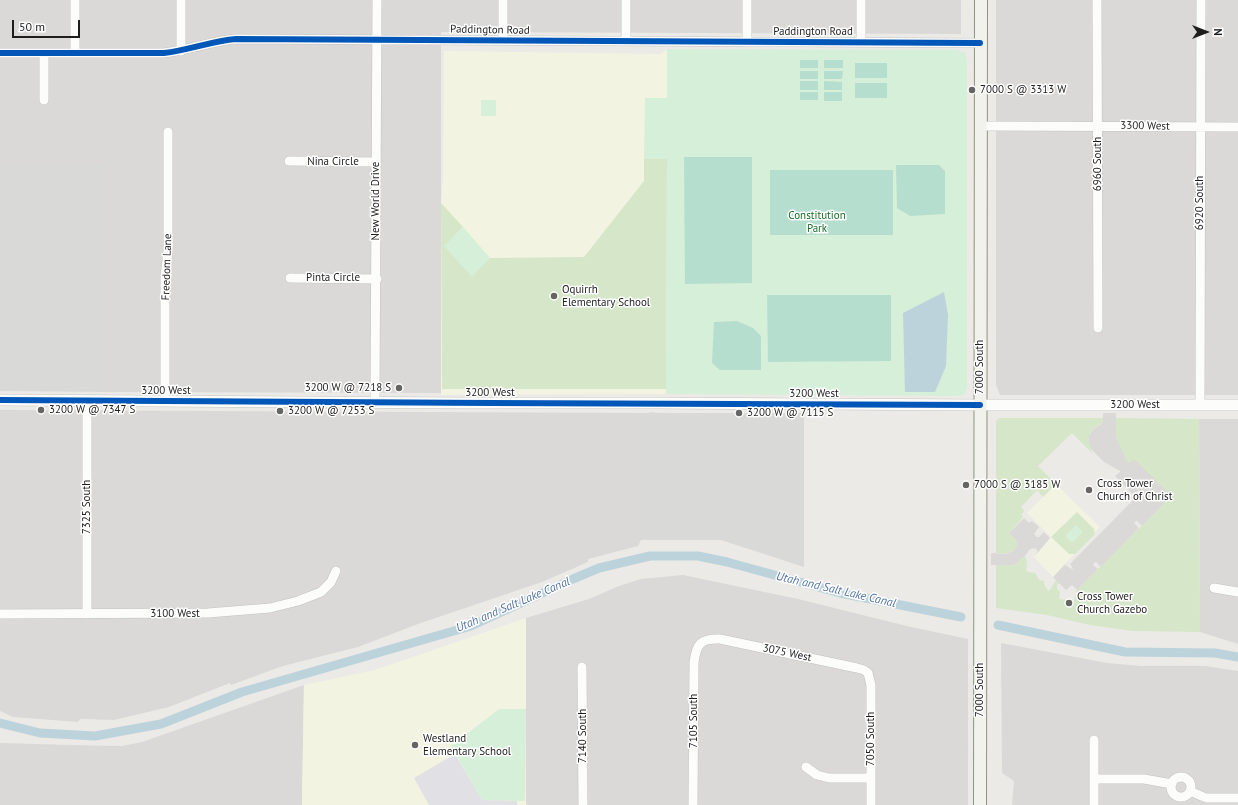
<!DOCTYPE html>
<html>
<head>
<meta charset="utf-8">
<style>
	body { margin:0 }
	#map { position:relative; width:1238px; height:805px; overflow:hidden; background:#ebeae6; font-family:"PT Sans",sans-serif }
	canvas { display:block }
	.north { position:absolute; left:1186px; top:12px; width:40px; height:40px; -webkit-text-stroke:3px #fff; paint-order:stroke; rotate:90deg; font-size:11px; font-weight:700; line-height:16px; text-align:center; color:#1d1d1d }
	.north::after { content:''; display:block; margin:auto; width:14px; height:18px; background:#1d1d1d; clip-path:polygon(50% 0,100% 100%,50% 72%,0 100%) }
	.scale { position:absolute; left:12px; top:20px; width:68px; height:18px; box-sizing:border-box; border:2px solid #1d1d1d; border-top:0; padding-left:5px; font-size:12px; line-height:14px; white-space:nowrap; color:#1d1d1d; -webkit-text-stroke:3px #fff; paint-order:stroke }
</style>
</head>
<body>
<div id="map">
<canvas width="1238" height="805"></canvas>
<div class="north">N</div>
<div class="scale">50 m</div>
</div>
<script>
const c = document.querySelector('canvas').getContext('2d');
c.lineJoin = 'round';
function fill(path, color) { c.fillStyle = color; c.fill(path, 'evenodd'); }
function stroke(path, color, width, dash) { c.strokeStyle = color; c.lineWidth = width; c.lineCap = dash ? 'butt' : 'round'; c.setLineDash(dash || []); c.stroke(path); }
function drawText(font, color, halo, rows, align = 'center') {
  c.font = font + ' "PT Sans",sans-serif'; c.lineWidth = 3; c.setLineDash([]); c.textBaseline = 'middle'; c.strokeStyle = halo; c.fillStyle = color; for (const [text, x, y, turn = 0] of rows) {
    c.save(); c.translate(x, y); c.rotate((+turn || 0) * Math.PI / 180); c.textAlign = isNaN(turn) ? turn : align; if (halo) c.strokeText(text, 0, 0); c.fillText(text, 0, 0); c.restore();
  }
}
fill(new Path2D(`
	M0,0H961V34L441,32V393L97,392L0,296Z
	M996,0H1238V395H1000L996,385Z
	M0,410L641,413V436L650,415L649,412L659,413L657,417H785L784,413H798L795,431L641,529V540L638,546L588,559V562L542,582L418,624L358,647L283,666L231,685L230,683L169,707L114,720L80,719L78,722L13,717L0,711Z
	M1103,413H1116V437L1134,458L1172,496L1142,526L1137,521H1136L1134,523L1139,528L1101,567L1096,562H1095L1093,565L1098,569L1077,590L1072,585L1066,590L1053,577L1057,572V569L1036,554L1038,551L1035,548L1030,549L1025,556L1014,565H991V553L1005,554L1013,551L1017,542L1009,533L1024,518L1029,523L1032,521L1039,527L1034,534L1037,537H1039L1044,532L1070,559L1065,565L1072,569H1073L1070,564L1137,496L1142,500H1143V497L1140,491L1139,490L1133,495L1115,476L1120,472V471L1104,462L1091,449L1089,444L1088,437L1093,429L1103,423Z
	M1199,419H1238V644L1200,632Z
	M683,575L798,599L911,627L968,639V805H526V618L589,599L619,586L641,579Z
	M1001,643L1107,663L1141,666H1205L1238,671V805H1012L1014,781L1002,773Z
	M304,685L302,803L315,805H0V743L110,746H122L142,742Z`), '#dad9d7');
fill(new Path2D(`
	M667,49V98H645V142H667L666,394L441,395V203L443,180L444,51L661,54Z
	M1056,484L1100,527L1053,577L1034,557L1051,537L1027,513Z
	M526,618V805H302L304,685L375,670Z`), '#f3f3e2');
fill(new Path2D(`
	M0,164L108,165V392L0,391Z
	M641,413H804V567L721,540H641Z`), '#d9d9d7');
fill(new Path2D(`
	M644,159H667L666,389H442L441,203L463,227L445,246L472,276L490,258L584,257L644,181Z
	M999,418H1103V423C1100,425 1096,426 1094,428C1085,436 1089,445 1093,454L1072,433L1038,466L1056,484L1043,497L1037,490L1021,507L1024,510L1023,513L1021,514L1023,517L1009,533L1017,542V547C1010,554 1005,554 996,553V421Z
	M1116,418L1199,419L1200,632L1133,631L1090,625L1047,615L996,608V565H1014L1025,556L1027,562L1026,571L1029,572L1035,573L1040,581L1044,580V584L1048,591L1050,590L1056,580L1059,583L1057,585V589L1060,592L1059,599L1067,600L1066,607L1072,608L1077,590L1172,496L1134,459L1129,463L1127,462L1116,437Z
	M1077,512L1094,529L1095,534L1075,554H1069L1051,537Z`), '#d6e6c8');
fill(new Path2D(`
	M667,49L957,50L965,53L967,60V387L965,394L960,396L666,394L667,159H644L645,98H667Z
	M481,100H496V116H481Z
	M463,227L490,258L472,277L444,246Z
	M1076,525L1083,532L1072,543L1065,536Z
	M499,709H526L525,801L482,800L451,746Z`), '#d6efd8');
fill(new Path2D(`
	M800,60H818V68H800Z
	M824,60H843V68H824Z
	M855,63H887V78H855Z
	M800,71H818V79H800Z
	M824,71H843L842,79H824Z
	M800,81H818V90H800Z
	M824,81L842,82V90H824Z
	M855,83H887V98H855Z
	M800,92H818V100H800Z
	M824,92H842V101H824Z
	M684,157H752V283L685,284Z
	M896,165H939L945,171V214L910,216L897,208Z
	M770,170H893V235H770Z
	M767,295H891V361L768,362Z
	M737,321L753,328L761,336V370H720L712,363L714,322Z`), '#b6decf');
fill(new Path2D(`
	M455,754L482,800L517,801V805H429L414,778Z`), '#e1e0e4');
fill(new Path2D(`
	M944,292L948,315L946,366L935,392H905L903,313Z`), '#bdd3db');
stroke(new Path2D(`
	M998,625L1125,652L1215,653L1238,657
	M0,723L40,733L95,736L161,724L242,692L471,626L573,579L599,568L650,556H698L727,562L840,593L961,617`), '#bdd3db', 9);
const minor = new Path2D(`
	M503,0V40
	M626,0V41
	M1097,0L1098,328
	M747,42V0
	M861,42V0
	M181,51V0
	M0,53H164C189,50 212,41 236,39L980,43
	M75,53V0
	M44,100V53
	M980,126L1238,127
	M289,161L376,162
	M290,278L377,279
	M87,401V614
	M165,401V277L168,251V132
	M375,402L377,0
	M1200,405L1201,0
	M1214,588L1238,592
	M0,614L208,613L270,608L298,601L321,592L331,582L336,571
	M582,667L583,805
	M806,767L817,775L829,778H871
	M1171 787a10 10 0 1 1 20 0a10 10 0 1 1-20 0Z
	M1094,779H1144L1172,784
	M1190,791L1206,798H1238
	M693,805L694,663C696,644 701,638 720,639L857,668L864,670L868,673L871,685V805
	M1094,805V740`);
const tertiary = new Path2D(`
	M0,400L462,403H654L980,405H1238`);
const secondary = new Path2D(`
	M980,805L981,0`);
stroke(minor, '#c2c2c0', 10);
stroke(tertiary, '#c2c2c0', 12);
stroke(secondary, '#909380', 14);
stroke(minor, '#fcfcfb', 9);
stroke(tertiary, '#fcfcfb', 11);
stroke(secondary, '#f1f2eb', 12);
stroke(new Path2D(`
	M0,53H164C189,50 212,41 236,39L980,43
	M0,400C327,403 653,403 980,405`), '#0057b8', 6);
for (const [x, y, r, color] of [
	[972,90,4,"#656563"],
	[554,296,4,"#656563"],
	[399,388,4,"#656563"],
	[41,410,4,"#656563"],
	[280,411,4,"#656563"],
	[739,413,4,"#656563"],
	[966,485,4,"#656563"],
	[1089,490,4,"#656563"],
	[1069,603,4,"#656563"],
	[415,745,4,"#656563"]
]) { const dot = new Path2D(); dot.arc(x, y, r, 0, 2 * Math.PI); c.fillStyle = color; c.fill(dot); stroke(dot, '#fff', 1.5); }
drawText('11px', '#1d1d1d', '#fff', [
	["Paddington Road",490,30,1],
	["Paddington Road",813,32],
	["3300 West",1145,126,1],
	["Nina Circle",333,162],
	["6960 South",1098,164,-90],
	["New World Drive",376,201,-90],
	["6920 South",1200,203,-90],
	["Freedom Lane",167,267,-88],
	["Pinta Circle",333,278],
	["7000 South",980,367,-90],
	["3200 West",166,391],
	["3200 West",490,393],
	["3200 West",814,394],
	["3200 West",1135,405],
	["7325 South",87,507,-90],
	["3100 West",175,614],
	["3075 West",787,653,12],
	["7000 South",980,690,-90],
	["7105 South",694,721,-90],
	["7140 South",583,736,-90],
	["7050 South",871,739,-90]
]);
drawText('11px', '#1d1d1d', '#fff', [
	["7000 S @ 3313 W",980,90],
	["Oquirrh",562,290],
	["Elementary School",562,303],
	["3200 W @ 7218 S",391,388,"right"],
	["3200 W @ 7347 S",49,410],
	["3200 W @ 7253 S",288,411],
	["3200 W @ 7115 S",747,413],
	["Cross Tower",1097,484],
	["Church of Christ",1097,497],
	["7000 S @ 3185 W",974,485],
	["Cross Tower",1077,597],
	["Church Gazebo",1077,610],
	["Westland",423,739],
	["Elementary School",423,752]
], 'left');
drawText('11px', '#176f25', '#fff', [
	["Constitution",817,216],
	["Park",817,229]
]);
drawText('italic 12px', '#5475a2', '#fff', [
	["Utah and Salt Lake Canal",836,590,13],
	["Utah and Salt Lake Canal",513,605,-23]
]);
</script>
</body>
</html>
